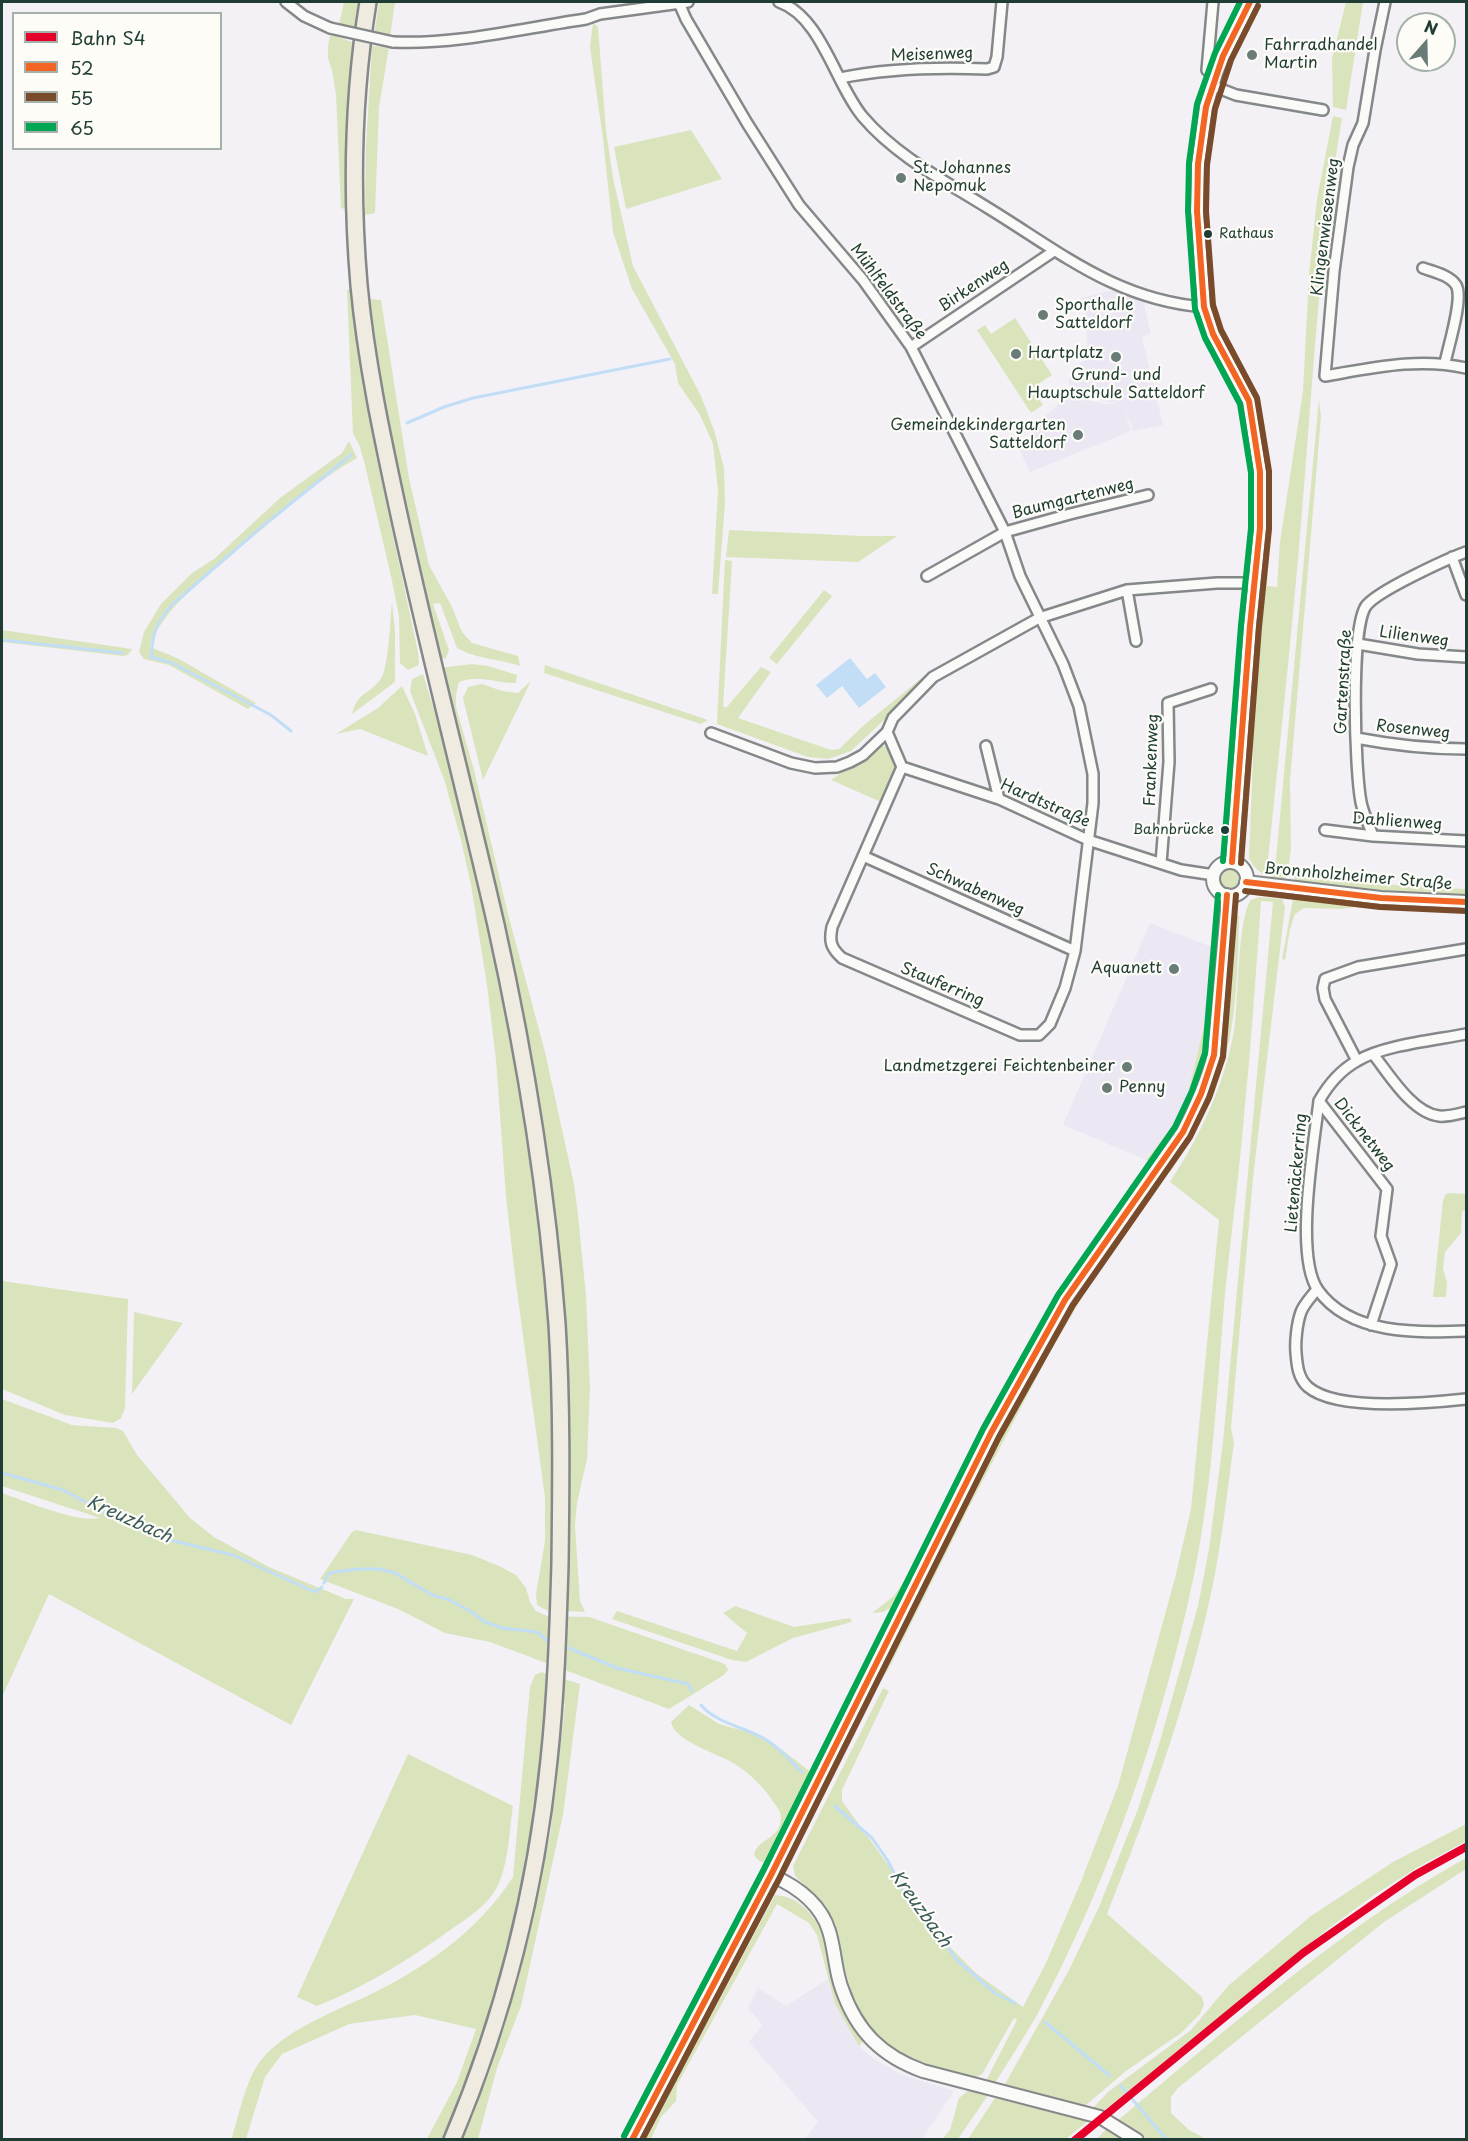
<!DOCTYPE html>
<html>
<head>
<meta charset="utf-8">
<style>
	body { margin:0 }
	#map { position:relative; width:1468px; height:2141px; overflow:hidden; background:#f3f1f5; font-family:"Playpen Sans",sans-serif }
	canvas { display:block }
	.frame { position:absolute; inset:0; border:3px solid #1f3d34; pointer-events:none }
	.legend { position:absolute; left:12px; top:12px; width:210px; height:138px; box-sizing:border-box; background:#fdfcf7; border:2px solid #a4b0a9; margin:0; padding:8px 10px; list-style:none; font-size:18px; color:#1f3d34 }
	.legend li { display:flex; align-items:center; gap:12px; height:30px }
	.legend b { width:30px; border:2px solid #a4b0a9 }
	.north { position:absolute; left:1396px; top:12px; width:60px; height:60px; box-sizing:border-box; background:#fdfcf7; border:2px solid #a4b0a9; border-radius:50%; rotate:20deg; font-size:16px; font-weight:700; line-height:24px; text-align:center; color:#1f3d34 }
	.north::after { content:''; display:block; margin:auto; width:21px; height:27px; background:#697c78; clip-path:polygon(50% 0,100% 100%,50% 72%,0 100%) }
</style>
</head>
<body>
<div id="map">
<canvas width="1468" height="2141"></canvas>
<div class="frame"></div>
<ul class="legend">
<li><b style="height:8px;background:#e4002b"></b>Bahn S4</li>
<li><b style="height:8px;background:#f26522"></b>52</li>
<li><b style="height:8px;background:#7a4b2a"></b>55</li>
<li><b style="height:8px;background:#00a651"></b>65</li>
</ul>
<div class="north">N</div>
</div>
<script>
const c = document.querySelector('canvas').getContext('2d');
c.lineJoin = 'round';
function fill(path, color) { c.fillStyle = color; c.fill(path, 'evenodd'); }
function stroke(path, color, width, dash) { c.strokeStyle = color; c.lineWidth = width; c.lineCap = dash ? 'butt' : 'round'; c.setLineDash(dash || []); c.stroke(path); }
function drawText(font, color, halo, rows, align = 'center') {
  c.font = font + ' "Playpen Sans",sans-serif'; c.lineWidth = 4.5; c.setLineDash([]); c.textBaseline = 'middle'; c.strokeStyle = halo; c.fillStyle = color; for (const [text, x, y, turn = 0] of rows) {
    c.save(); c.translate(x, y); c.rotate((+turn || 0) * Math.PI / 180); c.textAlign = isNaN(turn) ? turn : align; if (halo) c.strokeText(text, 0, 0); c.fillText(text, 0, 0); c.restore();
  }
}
fill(new Path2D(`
	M1116,289L1143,299L1151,334L1142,337L1163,425L1133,431L1123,403L1131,431L1030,472L1017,445L1033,438L1030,429L1069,395L1104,404L1120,403L1108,402L1070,392L1069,381L1071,370L1085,360L1088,353L1085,312L1081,298Z
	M1150,923L1212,947L1210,1000L1186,1101L1172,1127L1146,1160L1063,1125Z
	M828,1979L835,2004L859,2046L871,2057L900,2074L954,2091L922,2139H805L818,2122L749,2042L762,2025L748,2008L758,1988L786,2006Z`), '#ebe8f4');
fill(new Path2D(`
	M344,2H362L358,33L339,25Z
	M379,2H395L390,37L374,36Z
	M1346,2H1363L1346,110L1333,107L1332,59Z
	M593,23L598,27L606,130L613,178L633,266L701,396L714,430L724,468L725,502L718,594H712L718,490L713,444L700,415L678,383L675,364L632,289L613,232L603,139L590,47Z
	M333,35L357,44L351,211L341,208L336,94L332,70L328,58V46L330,36Z
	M372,46L389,47L379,107L375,213L365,215L366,145Z
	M1333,116L1342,118C1321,240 1314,364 1304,487C1294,615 1280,743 1267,870H1275L1319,399L1321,417L1290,781L1291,849L1287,877L1284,880C1267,877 1257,874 1249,858L1253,757L1250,722L1257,622L1266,535H1270L1267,586L1277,587L1280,542L1303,391L1309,275L1317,199Z
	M691,130L722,179L626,209L614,147Z
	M356,287L366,394L377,460L418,652L419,665L408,670L400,663L399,616L391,576L365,465L359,444L353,434L347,290Z
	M370,299L381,300L409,478L429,565L452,607L462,632L472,643L518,656L520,666C497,658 479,660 457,648L440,603L433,604L449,650L446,658L439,660L432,643L387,425Z
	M1015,318L1052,375L1032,388L1043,405L1031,413L977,330L985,325L991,334Z
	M349,441L357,458C317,480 283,512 248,541C224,562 198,582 176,605C168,613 151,637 150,647L177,658L256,703L248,709L169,665L144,659L139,652L144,632L161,604L192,573L214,559L280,498L342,453Z
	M729,530L862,536H897L858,562L726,557Z
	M725,560L732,561L723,706L726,708L761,667L771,672L738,718L831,750L839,749L864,725L923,677L927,680L851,751L828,759L808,757L717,724Z
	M824,590L832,596L777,664L769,658Z
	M392,602L395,631V682L352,714C358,691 368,696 380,680C389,669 390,618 392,602Z
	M2,630L132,649L128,655L123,656L2,642Z
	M472,664L488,666L517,675L516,683C495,684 480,674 459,682L456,695V707L474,770L508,914L545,1052L574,1184L578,1215L586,1296L590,1388L587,1459L577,1503L575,1526L580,1601L585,1612L567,1611L568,1490L550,1199L439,668Z
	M545,665L708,720L701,724L544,673Z
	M423,674L444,743L500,981L527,1136L539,1219L554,1411L553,1570L548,1611L537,1605L536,1594L545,1541V1498L515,1276L506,1197L496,1060L487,985L471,885L461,840L445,782L410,691L412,679Z
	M531,681L483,780L463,698L468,687L482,684L502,691L518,693Z
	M402,686L415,714L428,756L360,729L336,734L378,708Z
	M881,745L890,749L897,762L881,802L831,780Z
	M1220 879a10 10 0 1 1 20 0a10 10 0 1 1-20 0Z
	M1294,873C1351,881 1409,888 1466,889V895L1305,886L1295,881Z
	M1260,897L1282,899L1285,907L1253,1178L1231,1428L1234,1443C1228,1486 1223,1531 1215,1574C1192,1691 1151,1804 1107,1914L1202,1997L1204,2004L1200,2014L1181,2033L1126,2071L1086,2105L1078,2106L1004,2086L1069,1970L1099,1907L1138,1809L1160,1741L1198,1606L1209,1549L1223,1442L1273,902L1261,901C1256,973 1251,1045 1244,1116C1239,1176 1231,1235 1225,1294C1217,1388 1213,1483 1194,1575C1162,1728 1110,1877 1037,2015C1024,2038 1009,2060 995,2083L986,2081L1017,2020L1014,2018L982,2074L972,2079L908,2062L883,2045L855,2006L833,1925L815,1896L795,1876L793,1866L883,1688L889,1691L842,1790V1801L941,1938L977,1974L1023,2007L1046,1963L1080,1884L1118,1786L1175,1578L1191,1509L1219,1220L1170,1182C1200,1136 1224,1086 1234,1031C1239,1002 1237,919 1251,900Z
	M1293,899L1416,906V911L1356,907L1342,909L1304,908L1295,914L1290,929L1285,960L1282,959Z
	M1239,915C1238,961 1237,1022 1223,1065C1211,1102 1191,1140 1170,1172V1161L1218,1057L1226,1013L1234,917Z
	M1209,1005C1220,1053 1181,1124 1154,1162L1146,1160L1172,1127L1186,1101Z
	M1146,1166L1152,1170L1020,1371L1014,1376L1057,1298Z
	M1161,1171L1163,1179L1098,1271L1051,1350L969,1507L888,1670L875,1689L790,1857L791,1850L822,1786L1020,1395L1076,1297Z
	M1449,1193L1466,1194V1209L1462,1212L1461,1233L1445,1252L1443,1269L1447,1282L1446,1297H1433L1443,1200L1446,1194Z
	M2,1281L128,1299L125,1408L121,1418L113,1423L65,1415L2,1389Z
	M134,1312L183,1323L132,1394Z
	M1010,1383L1012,1391L901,1602L883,1612L872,1613L894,1596L904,1581Z
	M2,1399L72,1425L116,1428L123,1431L137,1455L170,1494L190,1518L214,1537L269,1567L346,1599H354L291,1725L49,1594L2,1697V1493C25,1501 77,1523 100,1518L2,1486Z
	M356,1530L472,1555L499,1566L516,1575L526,1588L530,1602L536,1611L547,1616L589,1617L725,1664L728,1670L724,1675L669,1709L490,1642L445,1633L398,1609L320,1579L352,1532Z
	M735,1606L794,1627L850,1618L852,1622L793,1638L746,1662L732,1660L612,1619L617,1611L737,1651L747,1633L723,1613Z
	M542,1672L580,1684L563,1815L521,2006L497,2068L478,2139H461L507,2008L525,1948L550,1835L565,1704L546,1701C545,1766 534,1829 521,1892C514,1927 507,1964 496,1999C481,2046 461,2093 442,2139H427L457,2082L476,2029L415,2015L349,2024L282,2054L265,2077L246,2139L231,2140C239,2116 246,2077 262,2059C285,2031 330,2013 363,1998C422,1970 477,1933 513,1877L530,1687L535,1675Z
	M689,1705L719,1724L751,1733L781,1749L813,1774L769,1861C762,1864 757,1861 754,1854C758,1840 776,1839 780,1824C783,1815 779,1809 774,1803C764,1787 750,1774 735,1764C719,1754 674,1741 671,1722Z
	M408,1754L513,1806C509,1832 509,1863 497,1887C488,1905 469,1917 453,1928C410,1959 367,1986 317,2006L297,1997Z
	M1466,1824V1841L1418,1867L1374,1895L1329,1928L1101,2113L1092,2109L1108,2092L1191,2030L1228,1986L1311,1916L1393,1862Z
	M1466,1858V1869L1384,1922L1178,2088L1171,2097V2113L1189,2130L1206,2139H1148L1117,2121C1229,2028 1338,1929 1466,1858Z
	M775,1895C801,1896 816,1918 826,1939L852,2023L864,2040L859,2046L835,2004L817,1935L809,1923L777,1904L677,2085L676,2101L661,2117L651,2139L645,2140Z
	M968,2091L988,2095L958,2139H942L950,2130L959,2098Z
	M995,2098L1088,2121L1066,2139H968Z
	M1107,2128L1123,2139H1097Z`), '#dae4bc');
fill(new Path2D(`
	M850,658L867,679L875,673L886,687L859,708L842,686L827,698L816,685Z`), '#c1def6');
stroke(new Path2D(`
	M407,423L444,407L473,398L670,359
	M2,640L123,653
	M291,731L271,715L172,663L151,657C153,632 156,623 173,604L258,530L351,455
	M2,1473L63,1490L129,1525L161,1538L233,1555L315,1592L322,1587
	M324,1583L329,1573L358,1569H379L395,1573L432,1595L450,1600L473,1613L485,1622L502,1628L537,1632L549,1642
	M569,1648L617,1668L688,1684L692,1691
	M701,1705C716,1723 744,1727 763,1738C778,1746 790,1760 802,1772
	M835,1806L872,1838L888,1861L902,1888L958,1961L995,1993L1015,2003
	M1045,2022L1110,2076
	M1121,2086L1167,2140`), '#c1def6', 3);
const minor = new Path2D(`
	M286,2L304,16L330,28
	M779,2C822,17 835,84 863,117C896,156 945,181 988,208C1060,252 1116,300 1204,307
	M1213,2L1207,70L1216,73
	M1385,2L1375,50L1363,123L1353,145L1348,167L1334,271L1325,376C1372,368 1419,357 1466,368
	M679,3L686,19L747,123L799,205L863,280L911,347L1005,532L1020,576L1063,664L1079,706L1093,774V803L1075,951L1065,988L1050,1024L1039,1035H1020L842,958C831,948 829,942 832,927L902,767
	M393,42C456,45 524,28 586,19L600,14L688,2
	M840,78C889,68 938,67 987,69L994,67L997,57L1002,2
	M1213,86L1236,95L1323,110
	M1423,268C1434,272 1449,275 1456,285C1464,298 1448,347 1445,363
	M911,347L1054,251
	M1452,557L1466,595
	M927,576L1005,532L1070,514L1148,495
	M1127,590L1136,641
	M1358,644L1418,654L1466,657
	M887,732L902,767L999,799L1088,840L1181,870L1214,875
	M711,733L791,763L815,768L837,767L850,762L863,755L887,732L893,718L933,677L1039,618L1127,590L1217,583H1254
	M1356,738C1393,745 1429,749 1466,749
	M986,746L999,799
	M1325,830L1373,836L1466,841
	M1373,836C1369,825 1363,813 1361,802C1355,771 1350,630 1366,606C1377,591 1447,559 1466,552
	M863,856L1075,951
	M1161,863L1169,762L1168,703L1211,689
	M1466,1034C1436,1040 1383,1045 1357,1061C1341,1070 1328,1085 1319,1101C1314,1144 1294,1256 1318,1290C1350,1335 1418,1333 1466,1331
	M1373,1054C1389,1074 1412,1113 1439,1116C1448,1117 1458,1114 1466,1112
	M1357,1061L1325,999L1323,988L1325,979L1358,967L1466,949
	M1319,1101L1387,1189L1381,1236L1391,1264L1371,1325
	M1317,1289C1312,1296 1304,1304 1301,1312C1297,1323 1295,1341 1296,1353C1297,1365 1298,1378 1308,1387C1337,1412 1429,1403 1466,1399`);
const tertiary = new Path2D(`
	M1232,862L1250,626L1260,528V472L1249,401L1213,334L1204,307L1197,211L1198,164L1206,107L1216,73L1223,56L1250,2
	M1213 879a17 17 0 1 1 34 0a17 17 0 1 1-34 0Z
	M1246,882L1381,898L1466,902
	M771,1875C796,1886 821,1904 829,1931C835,1950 835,1971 842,1989C857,2032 882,2056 923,2071L1100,2117L1137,2140
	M632,2140L771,1875L991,1433L1065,1300L1183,1132C1196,1107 1207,1082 1214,1055L1227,910V895`);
const primary = new Path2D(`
	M368,2C353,95 351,191 359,285C366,361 382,436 398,510C428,649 464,786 496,925C525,1056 547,1189 557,1324C562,1404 561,1484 560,1564C558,1629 556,1695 549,1760C536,1890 503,2019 452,2140`);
stroke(minor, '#848889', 14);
stroke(tertiary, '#848889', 16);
stroke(primary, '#848889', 20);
stroke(minor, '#fafaf8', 9);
stroke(tertiary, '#fafaf8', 12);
stroke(primary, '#efebe1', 15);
const minorBridge = new Path2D(`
	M330,28L393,42`);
stroke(minorBridge, '#848889', 14, []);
stroke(minorBridge, '#fafaf8', 9);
stroke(new Path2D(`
	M1232,862L1250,626L1260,528V472L1249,401L1213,334L1204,307L1197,211L1198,164L1206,107L1223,56L1250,2
	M1246,882L1381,898L1466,902
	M632,2140L771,1875L991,1433L1065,1300L1183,1132L1201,1094L1214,1055L1227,895`), '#f26522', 6);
stroke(new Path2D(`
	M1241,863L1259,627L1269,529V471L1257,398L1221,330L1213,305L1206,211L1207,165L1215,109L1231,60L1258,6
	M1245,891L1380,907L1466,911
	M642,2140L779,1879L999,1437L1073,1305L1190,1137L1209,1098L1223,1057L1236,895`), '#7a4b2a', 6);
stroke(new Path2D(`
	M1223,861L1241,625L1251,528V473L1240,404L1205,338L1195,309L1188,211L1189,163L1197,104L1215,53L1240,2
	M624,2136L763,1871L983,1429L1058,1295L1175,1127L1192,1091L1205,1053L1218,895`), '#00a651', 6);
stroke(new Path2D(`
	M1075,2140L1303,1953L1415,1875L1466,1847`), '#e4002b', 8);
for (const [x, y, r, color] of [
	[1252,55,6,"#697c78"],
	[901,178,6,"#697c78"],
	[1208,234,5,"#1f3d34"],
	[1043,315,6,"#697c78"],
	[1016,354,6,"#697c78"],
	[1116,357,6,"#697c78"],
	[1078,435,6,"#697c78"],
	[1225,830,5,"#1f3d34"],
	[1174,969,6,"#697c78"],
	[1127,1067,6,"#697c78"],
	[1107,1088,6,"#697c78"]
]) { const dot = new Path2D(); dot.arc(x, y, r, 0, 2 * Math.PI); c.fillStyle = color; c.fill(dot); stroke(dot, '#fdfcf7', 2); }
drawText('14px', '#1f3d34', '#fdfcf7', [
	["Rathaus",1219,234],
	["Bahnbrücke",1214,830,"right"]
], 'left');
drawText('16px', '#1f3d34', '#fdfcf7', [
	["Fahrradhandel",1264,46],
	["Martin",1264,64],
	["St. Johannes",913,169],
	["Nepomuk",913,187],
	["Sporthalle",1055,306],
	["Satteldorf",1055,324],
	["Hartplatz",1028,354],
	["Grund- und",1116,376,"center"],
	["Hauptschule Satteldorf",1116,394,"center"],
	["Gemeindekindergarten",1066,426,"right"],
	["Satteldorf",1066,444,"right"],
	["Aquanett",1162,969,"right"],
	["Landmetzgerei Feichtenbeiner",1115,1067,"right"],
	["Penny",1119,1088]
], 'left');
drawText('16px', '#1f3d34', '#fdfcf7', [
	["Meisenweg",932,55,-2],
	["Klingenwiesenweg",1326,227,-83],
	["Birkenweg",974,286,-34],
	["Mühlfeldstraße",888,292,53],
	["Baumgartenweg",1073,499,-14],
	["Lilienweg",1414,637,8],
	["Gartenstraße",1344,682,-87],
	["Rosenweg",1413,730,6],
	["Frankenweg",1152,760,-88],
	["Hardtstraße",1045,804,24],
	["Dahlienweg",1397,822,4],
	["Bronnholzheimer Straße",1358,877,5],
	["Schwabenweg",975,890,24],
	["Stauferring",942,985,23],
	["Dicknetweg",1364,1135,52],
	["Lietenäckerring",1297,1173,-85]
]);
drawText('italic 18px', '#3b5c5b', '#fdfcf7', [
	["Kreuzbach",129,1520,24],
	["Kreuzbach",920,1909,54]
]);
</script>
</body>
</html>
